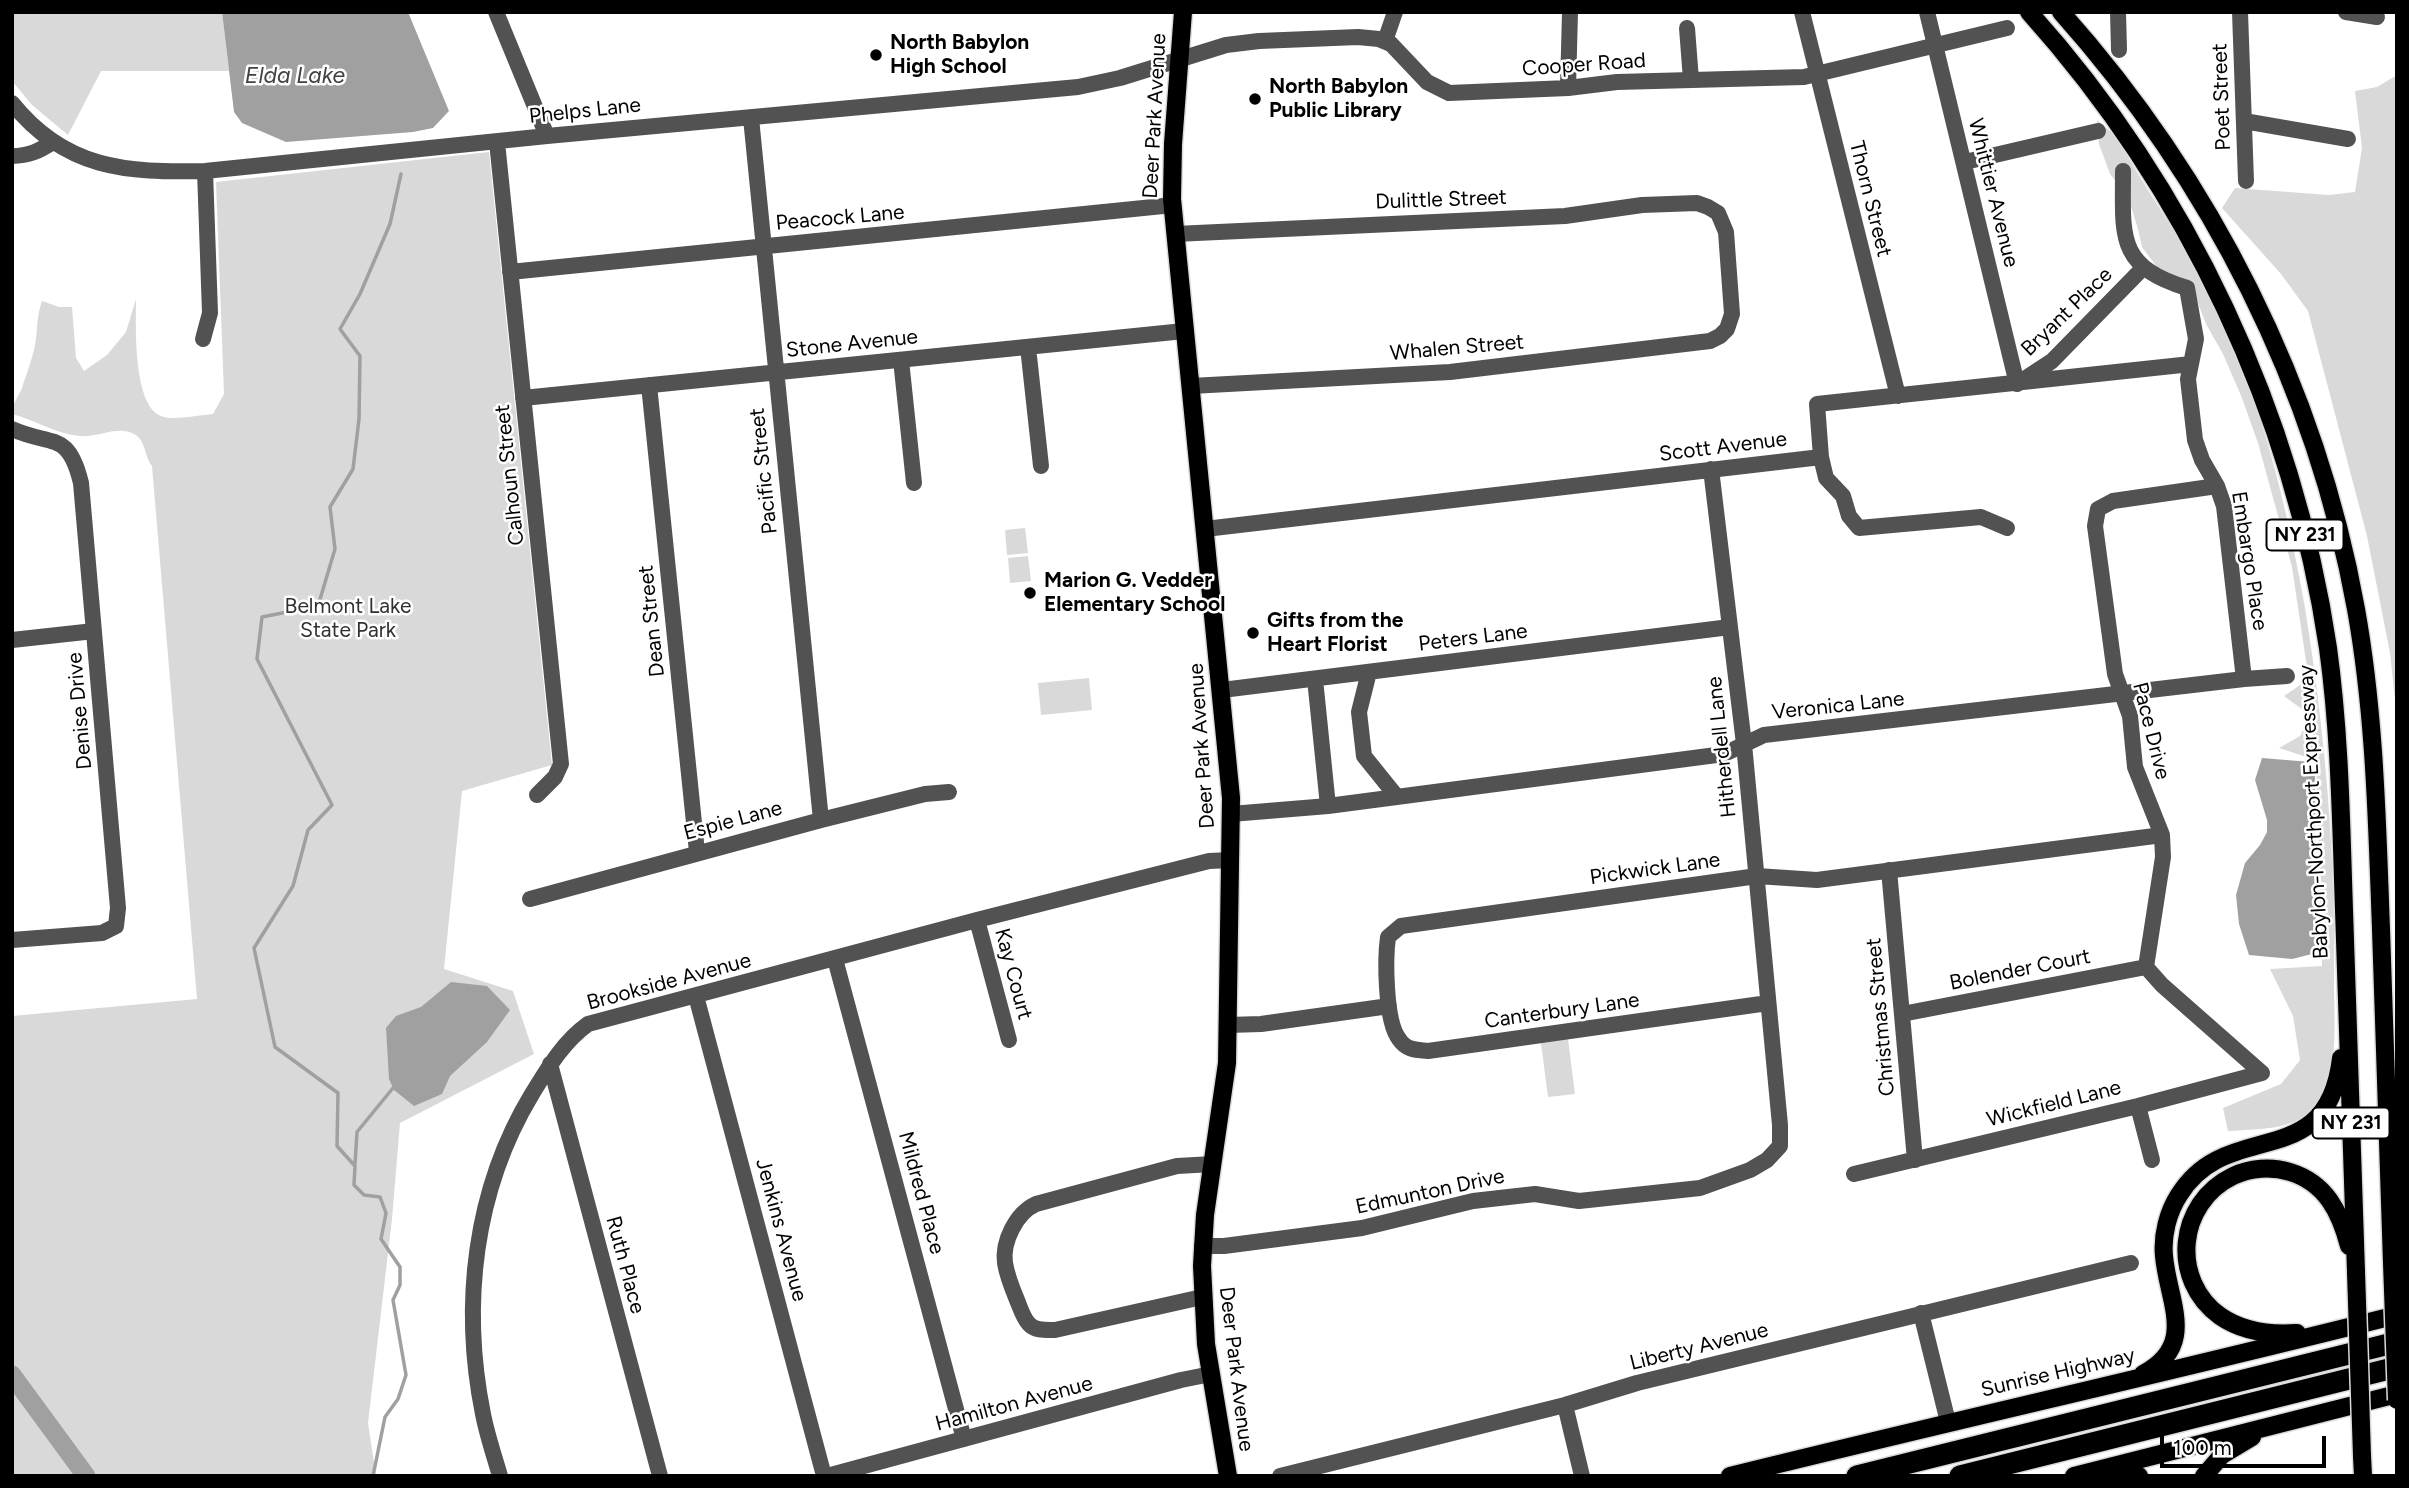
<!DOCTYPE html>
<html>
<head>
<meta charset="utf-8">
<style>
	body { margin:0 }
	#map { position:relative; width:2409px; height:1488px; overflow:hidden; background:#fff; font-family:Figtree,sans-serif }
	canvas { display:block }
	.frame { position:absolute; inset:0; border:14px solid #000; pointer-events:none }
	.scale { position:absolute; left:2160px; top:1436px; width:166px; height:32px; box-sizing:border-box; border:4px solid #000; border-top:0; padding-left:9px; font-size:21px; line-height:24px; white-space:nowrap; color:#000; -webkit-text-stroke:5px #fff; paint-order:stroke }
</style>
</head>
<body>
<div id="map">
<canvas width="2409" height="1488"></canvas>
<div class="frame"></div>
<div class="scale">100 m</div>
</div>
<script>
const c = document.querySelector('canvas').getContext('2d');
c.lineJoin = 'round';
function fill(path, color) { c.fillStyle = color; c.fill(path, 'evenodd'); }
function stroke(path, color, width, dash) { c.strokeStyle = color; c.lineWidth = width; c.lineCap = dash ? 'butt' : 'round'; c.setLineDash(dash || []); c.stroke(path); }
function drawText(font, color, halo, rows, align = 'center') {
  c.font = font + ' Figtree,sans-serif'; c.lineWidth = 5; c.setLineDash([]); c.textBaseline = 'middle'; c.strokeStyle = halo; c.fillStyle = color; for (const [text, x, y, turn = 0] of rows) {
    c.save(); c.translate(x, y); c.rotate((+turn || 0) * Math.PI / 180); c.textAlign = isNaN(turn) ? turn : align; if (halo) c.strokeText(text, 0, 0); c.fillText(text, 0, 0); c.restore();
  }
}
fill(new Path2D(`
	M12,12H222L229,71H101L68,135L32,105L12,81Z
	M2397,75V718L2390,653L2367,536L2308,311L2281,274L2222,208L2235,188L2329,195L2355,192L2362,148L2355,91L2377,87Z
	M2097,120L2111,132L2121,145C2139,177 2159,207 2179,239C2205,282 2230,330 2248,377C2254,393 2258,409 2262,425C2281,486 2294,546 2305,608C2325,732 2336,857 2334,983C2334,1023 2340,1071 2315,1106C2297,1131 2256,1129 2228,1131L2223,1108L2281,1084L2300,1060L2293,1016L2270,969L2322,966L2316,760L2279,748L2300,736L2311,716L2284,696L2300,685L2307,668L2292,567L2258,443L2242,398L2223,354L2206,324L2193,290L2162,274L2142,247L2138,229L2128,197L2110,174L2099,144Z
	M489,152L552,765L462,791L444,969L513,991L534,1054L400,1123L392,1219L368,1423L376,1476H12V1016L197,999L152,466C144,456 146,440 134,434C117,425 98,438 80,436C56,434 35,420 12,414C12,403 18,398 22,388C26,375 32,360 35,345C38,329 36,318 42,301L59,307H72L76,358L84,371L107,355L126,332L136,299C136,324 132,410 164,417C175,420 201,415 213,414L224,394L216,182Z
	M1025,528L1028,553L1007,555L1005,530Z
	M1028,556L1031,581L1010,583L1008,558Z
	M1089,678L1092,710L1041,715L1038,683Z
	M1568,1039L1575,1094L1548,1097L1541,1043Z`), '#d9d9d9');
fill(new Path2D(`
	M222,12H408L449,111L433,128L413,132L286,142L242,123L234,112Z
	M2262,758L2310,762L2315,777L2316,947L2312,954L2292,959L2249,955L2239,924L2236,895L2245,863L2260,845L2267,832V820L2255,780Z
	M451,982L487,986L510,1010L487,1042L450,1076L442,1094L414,1106L394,1090L389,1079L386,1028L396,1016L421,1007Z`), '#a0a0a0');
stroke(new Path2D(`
	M355,1164L357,1132L393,1088
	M373,1476L385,1417L398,1399L406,1375L393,1300L400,1285V1267L381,1239L386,1213L380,1197L364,1195L354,1185L355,1166L337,1146L338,1093L275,1047L254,948L293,886L308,830L332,805L257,659L262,617L318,606L335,549L330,507L353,469L359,419L360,356L340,329L360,294L390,224L401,174`), '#a0a0a0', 3.5);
stroke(new Path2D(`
	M12,1375L86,1476`), '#a0a0a0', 19);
const major = new Path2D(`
	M1183,12L1173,144L1172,199L1231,798L1227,1063L1205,1215L1202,1266L1206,1344L1228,1476
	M2029,12C2188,189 2293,413 2328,648C2340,735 2341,822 2344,910C2348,1031 2352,1151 2356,1272
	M2061,12C2211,180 2316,387 2356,609C2375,715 2377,822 2381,929C2384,1040 2389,1151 2392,1263
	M2297,1333C2270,1335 2243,1332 2220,1316C2170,1280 2177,1203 2233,1176C2250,1168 2271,1166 2290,1172C2326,1183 2340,1212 2349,1246
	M2143,1374C2198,1345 2168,1302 2164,1256C2162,1235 2168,1212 2179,1195C2228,1116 2327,1176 2341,1058
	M2362,1456L2363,1476
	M2108,1468L2139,1476
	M1730,1476C1952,1421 2175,1371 2397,1315
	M2074,1476L2397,1394
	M2204,1476L2222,1455L2252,1437`);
const highway = new Path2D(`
	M1857,1476L2397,1342
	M1960,1476L2397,1367`);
stroke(major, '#dbdbdb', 21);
stroke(highway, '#dbdbdb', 24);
stroke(new Path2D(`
	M496,12L547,136
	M1802,12L1898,396
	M1927,12L2017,384L2052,361L2143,268
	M2118,12L2119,50
	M2240,12L2246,181
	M2346,12L2377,17
	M1687,28L1691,80
	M1385,41L1395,12
	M1568,88L1570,12
	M12,103C65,169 126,173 205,171L547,136L1078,87L1120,78L1226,45L1259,41L1358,37L1379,39L1391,44L1427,82L1449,93L1568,88L1617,82L1804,77L2007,28
	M751,118L821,820
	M2244,121L2348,139
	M497,142L561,764L555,777L537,795
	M12,156C29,156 39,151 53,142
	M1965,162L2098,131
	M2123,171C2123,236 2116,266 2187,288L2196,339L2188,379L2195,440L2202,460L2217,486L2224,506L2244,679
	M1175,234L1565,216L1642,205L1697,203L1708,207L1718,213L1726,232L1732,314L1727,329L1720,336L1710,341L1450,372L1191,386
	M510,272L1173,205
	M203,339L210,313L205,171
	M1028,347L1041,466
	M901,360L914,483
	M649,385L697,852
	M523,398L1184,331
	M12,429C52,447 68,430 81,483L118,908L116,926L102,933L12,940
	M2217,486L2113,501L2098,509L2095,526L2115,674L2130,716L2135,767L2162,835L2163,857L2146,967L2162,985L2262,1073
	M2007,528L1981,517L1859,528L1849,516L1843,496L1826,478L1821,457L1817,404L2191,364
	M1205,529L1821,457
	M12,640L94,631
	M1369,672L1359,712L1364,756L1397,797
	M1315,679L1328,806
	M1222,690L1730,627
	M1231,814L1328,806L1724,754L1764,735L2244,679L2287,676
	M1889,870L1915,1160
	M530,899L821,820L925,794L949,792
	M977,920L1009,1040
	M835,959L964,1439
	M696,996L824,1476
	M1768,1003L1428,1051C1416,1050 1406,1050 1399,1039C1385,1021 1385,959 1388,937L1401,926L1757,876L1817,880L2162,835
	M1902,1014L2146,967
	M1228,1025L1261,1024L1389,1006
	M550,1064L660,1476
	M2138,1106L2152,1160
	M1854,1174L2138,1106L2262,1073
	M1202,1246H1224L1362,1228L1473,1201L1535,1194L1579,1201L1700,1188L1750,1170L1767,1160L1780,1146V1125L1744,744L1711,469
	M1202,1297L1055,1330C1046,1330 1035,1331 1029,1324C1023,1318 1020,1307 1017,1300C1012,1288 1007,1276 1005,1263C1002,1242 1016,1213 1036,1204L1177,1166L1213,1164
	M1921,1313L1948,1422
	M1565,1405L1582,1476
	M500,1476C494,1455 487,1435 483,1414C461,1305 474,1190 532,1094C548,1068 563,1042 588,1024L977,920L1209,861L1231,860
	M827,1476L1181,1380L1211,1374
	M1280,1476L1565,1405L1637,1383L2131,1263`), '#525252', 16);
stroke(major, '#000', 18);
stroke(highway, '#000', 21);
const majorBridge = new Path2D(`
	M2392,1263L2397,1400
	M2356,1272L2362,1456`);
stroke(majorBridge, '#dbdbdb', 21, []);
stroke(majorBridge, '#000', 18);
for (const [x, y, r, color] of [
	[876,55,7,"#000"],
	[1255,99,7,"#000"],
	[1030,593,7,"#000"],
	[1253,633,7,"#000"]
]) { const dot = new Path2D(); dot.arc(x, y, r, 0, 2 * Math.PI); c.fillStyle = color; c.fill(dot); stroke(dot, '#fff', 2.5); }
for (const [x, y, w] of [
	[2305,535,77],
	[2351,1123,77]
]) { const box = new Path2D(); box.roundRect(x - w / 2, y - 15.5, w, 31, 5); c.fillStyle = '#fff'; c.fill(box); stroke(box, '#000', 2); }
drawText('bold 19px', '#000', null, [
	["NY 231",2305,535],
	["NY 231",2351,1123]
]);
drawText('bold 21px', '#000', '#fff', [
	["North Babylon",890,43],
	["High School",890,67],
	["North Babylon",1269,87],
	["Public Library",1269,111],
	["Marion G. Vedder",1044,581],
	["Elementary School",1044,605],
	["Gifts from the",1267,621],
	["Heart Florist",1267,645]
], 'left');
drawText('21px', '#000', '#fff', [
	["Cooper Road",1584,65,-4],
	["Poet Street",2222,97,-92],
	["Phelps Lane",585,111,-6],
	["Deer Park Avenue",1155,116,-87],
	["Whittier Avenue",1993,193,76],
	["Thorn Street",1870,199,76],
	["Dulittle Street",1441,200,-2],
	["Peacock Lane",840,218,-5],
	["Bryant Place",2067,312,-44],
	["Stone Avenue",852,344,-6],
	["Whalen Street",1457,348,-5],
	["Scott Avenue",1723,447,-7],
	["Pacific Street",764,471,-96],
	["Calhoun Street",510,475,-96],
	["Embargo Place",2249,561,81],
	["Dean Street",652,621,-96],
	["Peters Lane",1473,638,-7],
	["Veronica Lane",1838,706,-6],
	["Denise Drive",80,711,-95],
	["Pace Drive",2151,731,76],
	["Deer Park Avenue",1202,746,-94],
	["Hitherdell Lane",1722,747,-96],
	["Babylon-Northport Expressway",2314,812,-93],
	["Espie Lane",733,821,-15],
	["Pickwick Lane",1655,869,-8],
	["Bolender Court",2020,970,-11],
	["Kay Court",1013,974,75],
	["Brookside Avenue",669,982,-15],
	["Canterbury Lane",1562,1011,-8],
	["Christmas Street",1881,1017,-95],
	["Wickfield Lane",2054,1104,-14],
	["Edmunton Drive",1430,1192,-12],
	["Mildred Place",921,1193,75],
	["Jenkins Avenue",781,1230,75],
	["Ruth Place",625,1265,75],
	["Liberty Avenue",1699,1347,-14],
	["Deer Park Avenue",1236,1369,83],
	["Sunrise Highway",2058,1373,-13],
	["Hamilton Avenue",1014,1404,-15]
]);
drawText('21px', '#303030', '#fff', [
	["Belmont Lake",348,607],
	["State Park",348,631]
]);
drawText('italic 23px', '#414141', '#fff', [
	["Elda Lake",295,76]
]);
</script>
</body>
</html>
